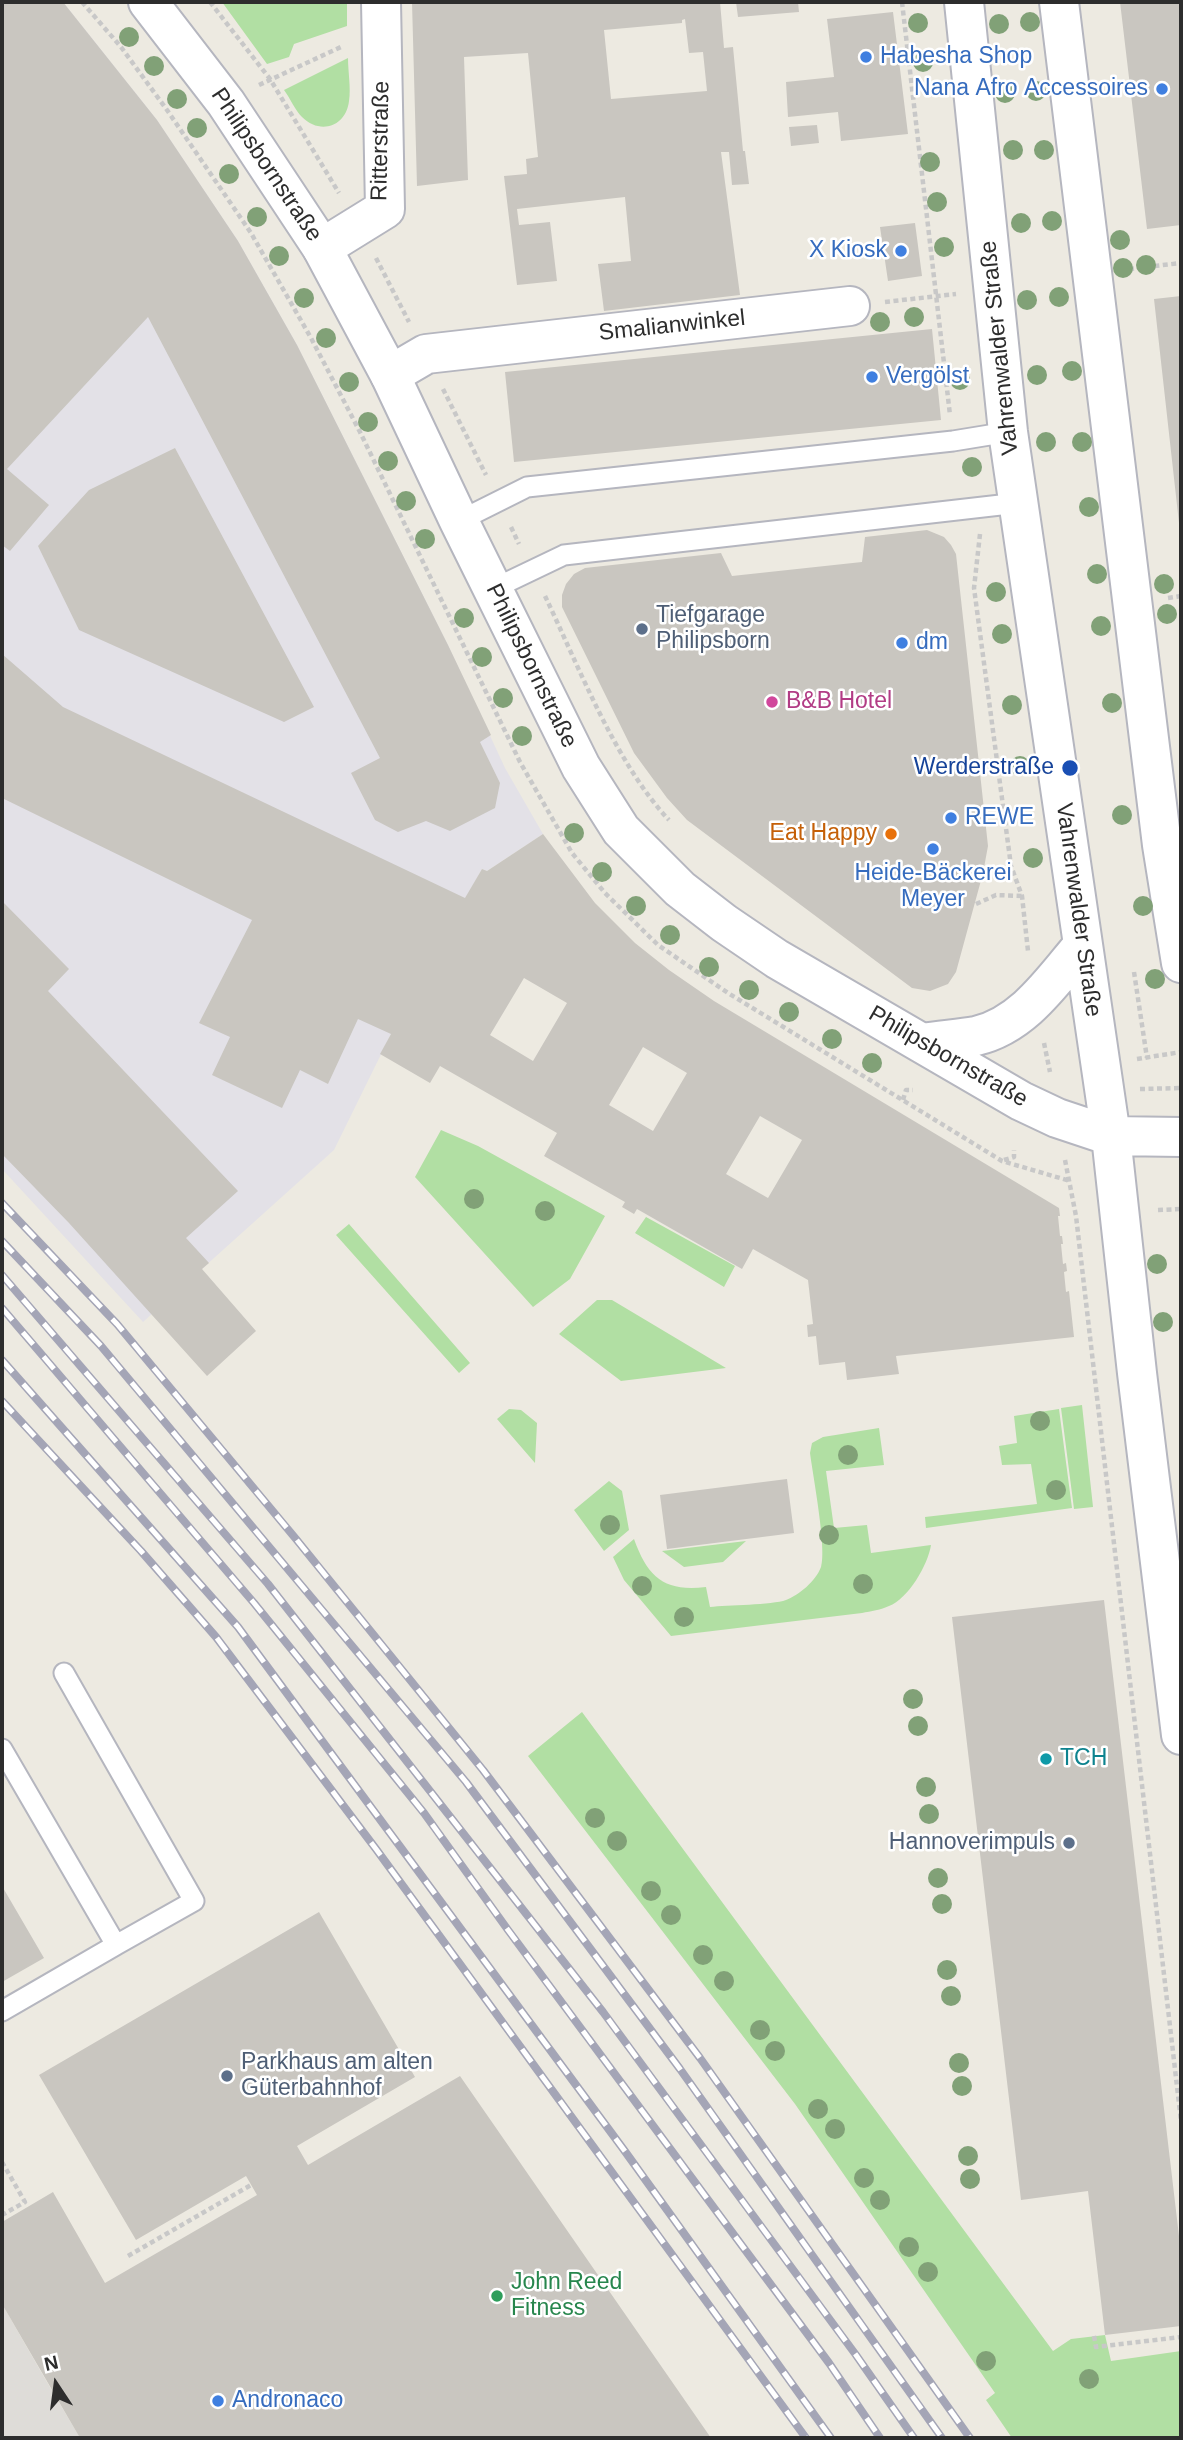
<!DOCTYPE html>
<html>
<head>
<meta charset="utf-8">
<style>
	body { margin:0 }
	#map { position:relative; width:1183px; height:2440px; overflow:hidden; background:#edeae1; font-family:Arial,sans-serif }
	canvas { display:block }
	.frame { position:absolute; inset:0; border:4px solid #2d2d2d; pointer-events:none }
	.north { position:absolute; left:21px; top:2349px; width:70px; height:70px; -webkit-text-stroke:5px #fff; paint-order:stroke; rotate:347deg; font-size:19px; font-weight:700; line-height:28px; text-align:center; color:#2d2d2d }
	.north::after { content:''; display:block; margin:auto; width:24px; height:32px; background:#2d2d2d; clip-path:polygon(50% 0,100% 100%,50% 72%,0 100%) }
</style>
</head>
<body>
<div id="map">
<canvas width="1183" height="2440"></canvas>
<div class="frame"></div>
<div class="north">N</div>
</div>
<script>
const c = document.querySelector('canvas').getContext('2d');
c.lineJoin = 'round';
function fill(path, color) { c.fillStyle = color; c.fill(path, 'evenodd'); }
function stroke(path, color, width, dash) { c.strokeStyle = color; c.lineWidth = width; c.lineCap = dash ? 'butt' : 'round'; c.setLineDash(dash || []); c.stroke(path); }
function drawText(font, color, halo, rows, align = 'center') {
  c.font = font + ' Arial,sans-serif'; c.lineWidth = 5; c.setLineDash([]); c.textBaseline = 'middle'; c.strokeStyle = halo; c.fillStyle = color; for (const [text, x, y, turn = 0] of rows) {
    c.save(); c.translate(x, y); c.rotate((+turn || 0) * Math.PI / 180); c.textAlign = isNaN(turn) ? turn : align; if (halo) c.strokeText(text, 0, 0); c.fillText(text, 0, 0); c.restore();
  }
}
fill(new Path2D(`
	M2,2H63L157,120L238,241L297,345L448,645L505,768L543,834L487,871L482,869L391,1034L334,1150L143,1322L2,1169Z`), '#e3e1e7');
fill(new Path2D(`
	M222,2H347V26L294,44L289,57L267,64Z
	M348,58C348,72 351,88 349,101C346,127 320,135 302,117C295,110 290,98 284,90Z
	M441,1130L478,1146L605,1216L570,1279L533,1307L415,1177Z
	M646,1217L735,1266L724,1287L635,1233Z
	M349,1224L470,1363L459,1373L336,1235Z
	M597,1300H612L726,1368L621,1381L559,1334Z
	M1082,1405L1093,1507L1074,1509L1061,1408Z
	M509,1409L521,1410L537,1423L535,1463L497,1419Z
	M1059,1409L1072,1508L926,1528L925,1517L1037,1504L1031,1464L1002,1465L999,1446L1017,1443L1014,1416Z
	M879,1428L884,1465L826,1471L834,1528L867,1525L871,1553L931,1545C928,1565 908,1599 889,1606C881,1610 871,1611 862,1613L671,1636L624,1580L613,1557L634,1539C648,1578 665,1592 706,1587L710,1607C727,1605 772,1605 786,1600C799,1595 816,1581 821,1567C827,1549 813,1476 810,1453L812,1443L823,1437Z
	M609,1481L622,1491L629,1530L604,1551L574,1510Z
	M746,1541L723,1562L684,1567L662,1551Z
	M582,1712L1053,2351L1071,2339L1105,2335L1111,2361L1181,2351V2438H1012L986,2400L995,2393L795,2104L528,1756Z`), '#b1dfa3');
fill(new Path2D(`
	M2,2304L44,2377L80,2438H2Z`), '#dedcd8');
fill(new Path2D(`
	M2,2H63L157,120L238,241L297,345L448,645L491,735L480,742L500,783L495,808L450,831L426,821L398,832L375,820L351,773L380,758L148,317L7,469L49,505L10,551L2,545Z
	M412,2H720L724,48L733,47L743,151H745L749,184L732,185L729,152H721L740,295L604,311L598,264L631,261L625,197L517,209L519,225L550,222L557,281L517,285L504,176L527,174L526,159L538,157L528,53L464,57L468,180L417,186ZM685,19L689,53L703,52L707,91L611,99L604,30L682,23V20Z
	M736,2H798L799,12L738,17Z
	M1120,2H1181V225L1147,229Z
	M893,12L908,134L841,141L838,112L788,117L786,82L834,77L827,19Z
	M817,125L819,143L791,146L789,127Z
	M915,223L922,276L888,281L880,227Z
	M1181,296V523H1179L1154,299Z
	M932,329L941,420L514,462L505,372Z
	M175,448L314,707L284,722L79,630L38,546L89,490Z
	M927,530L944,537L951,545L956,554L988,846L983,873L956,972L948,984L930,991L912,988L687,820L667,798L634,753L562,607V595L566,584L574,574L585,568L721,553L732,576L862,562L865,537Z
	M2,654L63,707L465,898L482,869L487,871L543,834L595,903L635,943L669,970L714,1001L1059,1208L1060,1216H1058L1060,1236H1062L1063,1244H1061L1063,1264L1066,1263L1067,1271L1064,1272L1066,1292L1069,1291L1074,1337L896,1356L899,1374L847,1380L845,1362L819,1365L816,1336L808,1337L807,1325L813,1324L808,1280L753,1249L742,1269L637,1209L634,1214L622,1207L625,1202L544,1156L557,1133L440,1066L430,1083L380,1054L391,1034L358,1019L328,1084L300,1070L282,1108L212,1075L230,1037L199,1023L252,920L2,798ZM524,978L567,1003L533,1061L490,1035ZM643,1047L687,1073L653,1131L609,1105ZM760,1116L802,1140L768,1198L726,1174Z
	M2,901L69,969L48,991L238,1191L186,1238L209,1263L202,1269L256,1331L207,1376L69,1223L2,1154Z
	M787,1479L794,1533L667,1549L660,1495Z
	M1104,1600L1181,2253V2326L1105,2335L1088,2191L1021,2200L952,1617Z
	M2,1886L44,1958L2,1982Z
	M319,1912L415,2077L297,2146L308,2165L460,2076L711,2438H80L2,2304V2222L53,2192L105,2283L257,2195L246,2176L136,2240L39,2075Z`), '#c9c6c0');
const lane = new Path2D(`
	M459,521L527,487L953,441L1008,432
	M493,589L564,555L1018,503
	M64,1673L194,1901L116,1945
	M2,1749L116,1945L2,2011`);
const street = new Path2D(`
	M322,248L385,209L381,2
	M390,375L426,354L850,306`);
const secondary = new Path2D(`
	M148,2L226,103L322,248L390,375L459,521L581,767L621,830L680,889L724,923L777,959L1021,1101L1057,1118L1111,1136L1181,1137
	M964,2L1008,432L1111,1136L1137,1373L1181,1735
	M1059,2L1162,845L1181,963
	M922,1043C940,1040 959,1039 976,1036C1024,1025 1053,980 1083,945`);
stroke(lane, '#b5b6bf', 23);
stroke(street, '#b5b6bf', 42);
stroke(secondary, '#b5b6bf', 42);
stroke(new Path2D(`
	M82,2L121,47L167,110L251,233L311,338L360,432L520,762L572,853L605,893L658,945L728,993L1002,1161L1070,1181
	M210,2L270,79L339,193
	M902,2L950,415
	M259,85L343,46
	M376,258L409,322
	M1129,269L1181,263
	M885,302L956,294
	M443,389L486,475
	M511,527L519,544
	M980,534L974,588L1011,866L1022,896L1028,951
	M545,596C579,667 616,764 669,820
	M1168,598L1181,596
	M976,904L996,895L1022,896
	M1134,972L1147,1058
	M1044,1043L1050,1072
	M1137,1059L1181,1052
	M1140,1089L1181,1088
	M903,1100L906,1090H913
	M1004,1160L1014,1157V1150
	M1065,1160L1076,1216L1181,2121
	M1158,1210L1181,1209
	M2,2162L25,2202L2,2215
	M128,2256L251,2185
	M1094,2336L1096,2347L1181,2337`), '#c8c8c8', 4.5, [5, 3.5]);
stroke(lane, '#fff', 19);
stroke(street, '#fff', 38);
stroke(secondary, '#fff', 38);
const rail = new Path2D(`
	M2,1203L117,1324L296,1539L483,1770L700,2058L970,2438
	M2,1241L101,1346L466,1782L680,2069L942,2438
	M2,1275L268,1584L603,2012L856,2355L914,2438
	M2,1308L254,1603L424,1813L508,1930L829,2363L880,2438
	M2,1360L238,1627L624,2150L831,2438
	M2,1401L141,1551L216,1637L376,1849L806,2438`);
stroke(rail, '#a4a5b6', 8);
stroke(rail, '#fff', 5, [16]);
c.fillStyle = '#81a177';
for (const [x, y] of [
	[1030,22],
	[918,23],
	[999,24],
	[129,37],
	[923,62],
	[154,66],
	[1036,91],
	[1005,93],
	[177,99],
	[197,128],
	[1013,150],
	[1044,150],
	[930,162],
	[229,174],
	[937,202],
	[257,217],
	[1052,221],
	[1021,223],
	[1120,240],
	[944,247],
	[279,256],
	[1146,265],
	[1123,268],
	[1059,297],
	[304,298],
	[1027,300],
	[914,317],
	[880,322],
	[326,338],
	[1072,371],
	[1037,375],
	[960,380],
	[349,382],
	[368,422],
	[1046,442],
	[1082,442],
	[388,461],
	[972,467],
	[406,501],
	[1089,507],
	[425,539],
	[1097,574],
	[1164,584],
	[996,592],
	[1167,614],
	[464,618],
	[1101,626],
	[1002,634],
	[482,657],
	[503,698],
	[1112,703],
	[1012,705],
	[522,736],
	[1020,766],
	[1122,815],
	[574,833],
	[1033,858],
	[602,872],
	[636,906],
	[1143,906],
	[670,935],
	[709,967],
	[1155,979],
	[749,990],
	[789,1012],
	[832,1039],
	[872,1063],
	[474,1199],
	[545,1211],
	[1157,1264],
	[1163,1322],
	[1040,1421],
	[848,1455],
	[1056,1490],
	[610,1525],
	[829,1535],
	[863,1584],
	[642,1586],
	[684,1617],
	[913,1699],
	[918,1726],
	[926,1787],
	[929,1814],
	[595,1818],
	[617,1841],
	[938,1878],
	[651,1891],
	[942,1904],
	[671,1915],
	[703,1955],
	[947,1970],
	[724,1981],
	[951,1996],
	[760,2030],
	[775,2051],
	[959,2063],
	[962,2086],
	[818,2109],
	[835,2129],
	[968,2156],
	[864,2178],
	[970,2179],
	[880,2200],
	[909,2247],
	[928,2272],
	[986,2361],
	[1089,2379]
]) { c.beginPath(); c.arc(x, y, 10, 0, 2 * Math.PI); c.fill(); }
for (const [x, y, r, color] of [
	[866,57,7,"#3f7fe0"],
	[1162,89,7,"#3f7fe0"],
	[901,251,7,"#3f7fe0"],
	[872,377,7,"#3f7fe0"],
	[642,629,7,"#5c6f8a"],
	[902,643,7,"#3f7fe0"],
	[772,702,7,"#d1479c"],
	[1070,768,9,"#1a4fb4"],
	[951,818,7,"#3f7fe0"],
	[891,834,7,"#e8710a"],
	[933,849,7,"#3f7fe0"],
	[1046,1759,7,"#0f9aa8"],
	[1069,1843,7,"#5c6f8a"],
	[227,2076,7,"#5c6f8a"],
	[497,2296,7,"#2e9e5b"],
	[218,2401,7,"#3f7fe0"]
]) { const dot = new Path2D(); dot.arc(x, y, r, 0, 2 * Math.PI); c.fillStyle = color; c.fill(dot); stroke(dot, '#fff', 2.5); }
drawText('23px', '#366cbe', '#fff', [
	["Habesha Shop",880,57],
	["Nana Afro Accessoires",1148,89,"right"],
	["X Kiosk",887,251,"right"],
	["Vergölst",886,377],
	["dm",916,643],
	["REWE",965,818],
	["Heide-Bäckerei",933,874,"center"],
	["Meyer",933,900,"center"],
	["Andronaco",232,2401]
], 'left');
drawText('23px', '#2d2d2d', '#fff', [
	["Ritterstraße",381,141,-89],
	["Philipsbornstraße",266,165,56],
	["Smalianwinkel",672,326,-6],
	["Vahrenwalder Straße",1000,348,-96],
	["Philipsbornstraße",531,666,64],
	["Vahrenwalder Straße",1078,910,82],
	["Philipsbornstraße",948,1057,30]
]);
drawText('23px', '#4e5e75', '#fff', [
	["Tiefgarage",656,616],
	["Philipsborn",656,642],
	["Hannoverimpuls",1055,1843,"right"],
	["Parkhaus am alten",241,2063],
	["Güterbahnhof",241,2089]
], 'left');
drawText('23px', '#b23c85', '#fff', [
	["B&B Hotel",786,702]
], 'left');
drawText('23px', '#164399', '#fff', [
	["Werderstraße",1054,768]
], 'right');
drawText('23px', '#c56008', '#fff', [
	["Eat Happy",877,834]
], 'right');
drawText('23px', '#0d838f', '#fff', [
	["TCH",1060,1759]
], 'left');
drawText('23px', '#27864d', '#fff', [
	["John Reed",511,2283],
	["Fitness",511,2309]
], 'left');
</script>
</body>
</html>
